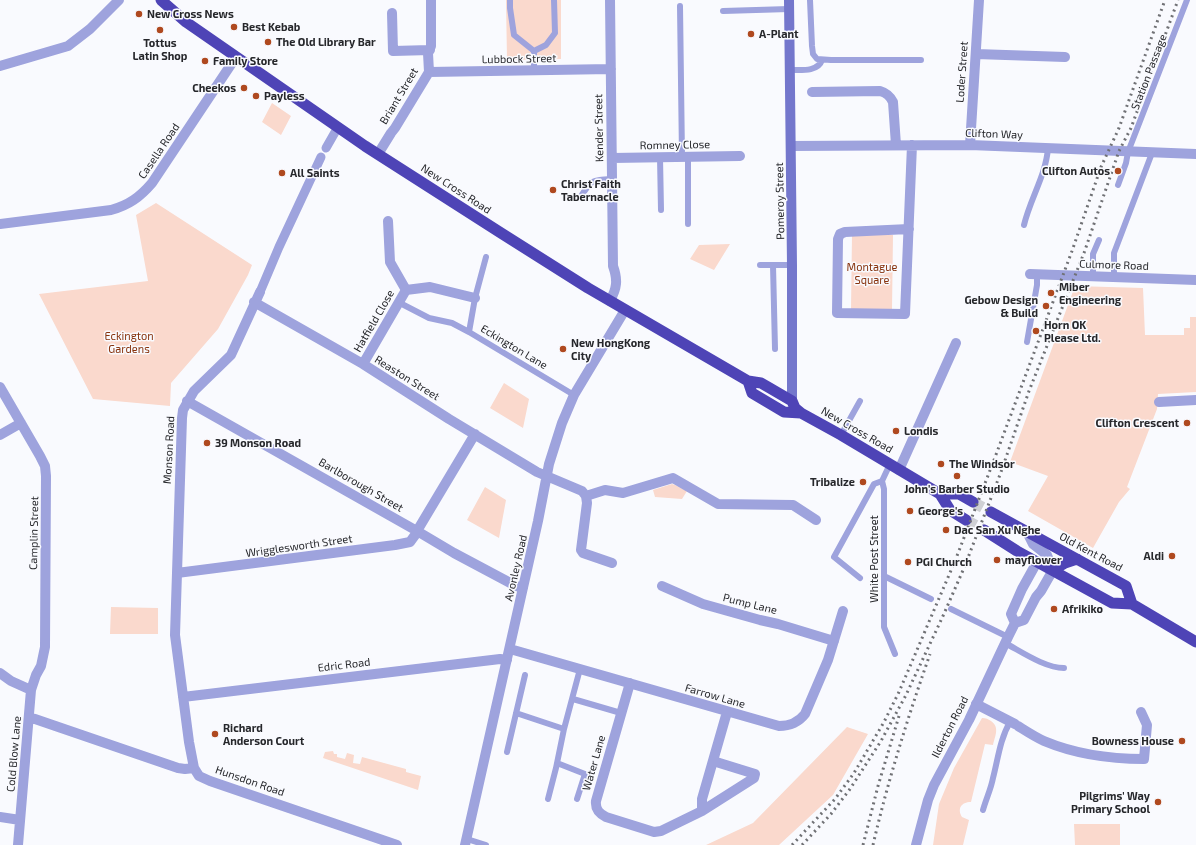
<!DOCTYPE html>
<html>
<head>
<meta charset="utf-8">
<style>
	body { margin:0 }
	canvas { display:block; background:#f9fafe }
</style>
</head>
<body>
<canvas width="1196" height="845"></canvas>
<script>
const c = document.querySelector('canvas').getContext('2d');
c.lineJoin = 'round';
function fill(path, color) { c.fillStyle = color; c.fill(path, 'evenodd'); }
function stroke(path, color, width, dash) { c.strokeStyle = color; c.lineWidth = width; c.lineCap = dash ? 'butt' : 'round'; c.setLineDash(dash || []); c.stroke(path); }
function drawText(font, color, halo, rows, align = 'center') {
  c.font = font + ' "Exo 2",sans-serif'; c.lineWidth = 3; c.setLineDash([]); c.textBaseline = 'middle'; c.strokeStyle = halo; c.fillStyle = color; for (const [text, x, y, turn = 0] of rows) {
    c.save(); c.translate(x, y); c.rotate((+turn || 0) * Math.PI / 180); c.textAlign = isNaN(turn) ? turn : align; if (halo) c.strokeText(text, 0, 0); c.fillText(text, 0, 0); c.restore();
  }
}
fill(new Path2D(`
	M506,0H561V59L507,60Z
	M272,103L291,116L281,135L262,122Z
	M156,203L252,265L248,275L218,329L171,383L170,406L93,399L39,294L148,281L136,215Z
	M852,234L893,235L892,310H851Z
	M730,244L714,270L690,259L699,245Z
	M1075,286L1143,288L1145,335H1184V328H1190V317H1196V392L1158,394L1157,409L1127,487L1130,489L1119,502L1093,548L1028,511L1048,476L1010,462Z
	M504,383L529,399L523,428L490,408Z
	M672,484L675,485L687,491L682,499L655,497L653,490Z
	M485,487L506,500L499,538L467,520Z
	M111,607L158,608V634H110Z
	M982,718C986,718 988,719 991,721C1000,727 995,736 993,745L985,744L971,802C961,802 957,809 962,817L969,820L963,845H933L939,804L954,768Z
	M847,727L868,734L833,795L779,845H706L753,823Z
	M333,751L334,754H337V757L345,759L347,753L354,755L353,763L360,764L362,757L406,769V772L421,776L418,790L323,758L325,752Z
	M1074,824H1120V845H1075Z`), '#fad9cd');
stroke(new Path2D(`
	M973,502L991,512
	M966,520L984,530`), '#cfd0d4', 11, [11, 5.5]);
stroke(new Path2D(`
	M510,0V8L514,35L534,51
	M810,0L812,46L813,54L817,59L831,60H921
	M680,6L682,157
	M723,11L789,9
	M534,51L546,45L555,33L554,0
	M534,51V70
	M790,70C801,70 818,72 822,60
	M660,157L661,210
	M688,157V224
	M1118,185L1126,163L1128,152L1187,0
	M580,198C591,180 591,180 612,179
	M1024,225C1030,199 1046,175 1048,148
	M486,257L475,298L469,332L574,395
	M760,265H792
	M773,265L775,349
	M1093,276V254L1099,240
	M1114,277V253L1152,153
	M398,302L429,318L452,323L469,332
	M1027,342L1037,285V274
	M841,435L860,401
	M890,464L882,481L884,489V627L895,654
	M884,576L931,599
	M860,578L834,557L874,484L882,481
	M951,609L1008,637
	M1005,643C1022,652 1045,668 1064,668
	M573,699L621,713
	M516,713L564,729
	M507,752L525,675
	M557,763L585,774L577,799
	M548,799L556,768L564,729L580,669
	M983,810C986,799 991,789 993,778C998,759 1000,739 1010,722
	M467,839L486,845`), '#9ea3dd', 6);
stroke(new Path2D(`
	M326,148L338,127
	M260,292L279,247L321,157`), '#9ea3dd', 9);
stroke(new Path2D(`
	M392,13L393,51L430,50
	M976,54L1065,57
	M0,66L68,46L90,29L119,0
	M429,72L611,69
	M812,92L880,91C887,93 890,96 893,102L896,145
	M970,145L979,0
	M791,146L970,145L1196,154
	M378,154L391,133L395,128L429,72L428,53L431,46V0
	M612,158L740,156
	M0,224L111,210C129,205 140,197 152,183L236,57
	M909,229L845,232L840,234L838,239L837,313L905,314L912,145
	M1030,274L1196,280
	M406,290L430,287L475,298
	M260,292L231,355L194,391L183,410L182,418L175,635L189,742L194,768L199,776L210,781L397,845
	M610,301C617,288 618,280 613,266L610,0
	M254,302L363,364L449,419L537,472L582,491L586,496L587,503L581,550L583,553L612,563
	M363,364L406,290L390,262L388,221
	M0,387L40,456L45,466L46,476L45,647L41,666L36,675L31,690L18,845
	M187,401L417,531L454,553L516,586L523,588
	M1159,402L1196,400
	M0,435L21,423
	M899,470L956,343
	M586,496L605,490L623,493L673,478L718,504L793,505L816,520
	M417,531L475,434
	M177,573L395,545L410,542L418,531
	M662,586L703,604L760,620L778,624L834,641
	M510,649L779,726C790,726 798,723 805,714L828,660L843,611
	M0,673L11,681L31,690
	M630,683L596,801C595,810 600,814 606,817L654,832L661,831L702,811L754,778L755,774L713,761
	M183,697L500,659L507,660
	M976,704L1015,724
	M29,718L35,719L178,768L185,769L194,768
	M1018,726C1026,731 1035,737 1044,741C1075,754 1111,759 1144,759L1147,725L1141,712
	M702,811V799L727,712
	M0,817L20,820
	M465,845L538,521L549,464L562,423L574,395L625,310`), '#9ea3dd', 10);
stroke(new Path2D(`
	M1015,623L1011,614L1022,589L1037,562
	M916,845L928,800L934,785L969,720L1008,637L1015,623L1024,620L1036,597L1041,591L1053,570L1047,555L1033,544L1027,532`), '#9ea3dd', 10);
stroke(new Path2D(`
	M789,0L792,265V401`), '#7477cc', 10);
stroke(new Path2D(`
	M161,0L186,22L365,146L501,233L588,288L748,381L761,383L768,387L792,401L795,408L801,413L841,435L940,494L950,510L966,520
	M748,381L752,393L784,412L801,413
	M940,494H959L973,502
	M991,512L1126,586L1132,604
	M984,530L1017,551L1112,603L1132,604L1196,642
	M1053,570L1065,563L1077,559`), '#4e44b6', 11);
stroke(new Path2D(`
	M792,845L835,799L854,773L884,722L899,692L955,561L994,460L1072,251L1101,167L1119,128L1165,0
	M802,845L831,814L850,789L881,741L906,695L943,616L964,568L1001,472L1029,391L1084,253L1119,151L1131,128L1178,0
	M863,845L878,786L899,716
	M873,845C888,780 908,717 930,654`), '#707175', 3, [2, 4]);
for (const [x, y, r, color] of [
	[139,14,4,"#af491f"],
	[234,27,4,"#af491f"],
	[160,30,4,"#af491f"],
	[751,34,4,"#af491f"],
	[268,42,4,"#af491f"],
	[205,61,4,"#af491f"],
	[244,88,4,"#af491f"],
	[256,96,4,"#af491f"],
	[1118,171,4,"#af491f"],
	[282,173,4,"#af491f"],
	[553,190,4,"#af491f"],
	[1051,293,4,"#af491f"],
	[1046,306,4,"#af491f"],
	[1036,331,4,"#af491f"],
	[563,349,4,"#af491f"],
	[1187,423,4,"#af491f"],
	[896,431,4,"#af491f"],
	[207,443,4,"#af491f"],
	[941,464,4,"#af491f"],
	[957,476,4,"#af491f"],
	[863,482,4,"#af491f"],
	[910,511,4,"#af491f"],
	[946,530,4,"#af491f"],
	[1172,556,4,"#af491f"],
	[997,560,4,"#af491f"],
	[908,562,4,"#af491f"],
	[1054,609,4,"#af491f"],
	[215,734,4,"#af491f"],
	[1182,741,4,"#af491f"],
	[1158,802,4,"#af491f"]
]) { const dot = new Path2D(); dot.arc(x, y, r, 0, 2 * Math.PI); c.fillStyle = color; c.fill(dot); stroke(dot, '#f9fafe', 1.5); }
drawText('bold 11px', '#26272b', '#f9fafe', [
	["New Cross News",147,14],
	["Best Kebab",242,27],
	["A-Plant",759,34],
	["The Old Library Bar",276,42],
	["Tottus",160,43,"center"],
	["Latin Shop",160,56,"center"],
	["Family Store",213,61],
	["Cheekos",236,88,"right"],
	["Payless",264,96],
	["Clifton Autos",1110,171,"right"],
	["All Saints",290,173],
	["Christ Faith",561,184],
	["Tabernacle",561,197],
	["Miber",1059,287],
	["Engineering",1059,300],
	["Gebow Design",1038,300,"right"],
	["& Build",1038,313,"right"],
	["Horn OK",1044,325],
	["Please Ltd.",1044,338],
	["New HongKong",571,343],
	["City",571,356],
	["Clifton Crescent",1179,423,"right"],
	["Londis",904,431],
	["39 Monson Road",215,443],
	["The Windsor",949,464],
	["Tribalize",855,482,"right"],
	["John's Barber Studio",957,489,"center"],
	["George's",918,511],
	["Dac San Xu Nghe",954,530],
	["Aldi",1164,556,"right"],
	["mayflower",1005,560],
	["PGI Church",916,562],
	["Afrikiko",1062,609],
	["Richard",223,728],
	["Anderson Court",223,741],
	["Bowness House",1174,741,"right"],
	["Pilgrims' Way",1150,796,"right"],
	["Primary School",1150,809,"right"]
], 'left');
drawText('11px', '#26272b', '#f9fafe', [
	["Lubbock Street",519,59,-1],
	["Loder Street",962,72,-86],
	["Station Passage",1149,72,-69],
	["Briant Street",399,96,-59],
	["Kender Street",599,128,-91],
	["Clifton Way",994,134,2],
	["Romney Close",675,145,-1],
	["Casella Road",159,151,-56],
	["New Cross Road",456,189,33],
	["Pomeroy Street",780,201,-91],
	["Culmore Road",1114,265,2],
	["Hatfield Close",374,321,-60],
	["Eckington Lane",514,347,31],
	["Reaston Street",407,378,32],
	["New Cross Road",857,430,30],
	["Monson Road",169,450,-87],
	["Barlborough Street",361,485,30],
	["Camplin Street",34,533,-89],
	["Wrigglesworth Street",299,546,-8],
	["Old Kent Road",1091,552,28],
	["White Post Street",874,559,-90],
	["Avonley Road",516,568,-77],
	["Pump Lane",750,604,14],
	["Edric Road",344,665,-7],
	["Farrow Lane",715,696,16],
	["Ilderton Road",950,727,-63],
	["Cold Blow Lane",14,754,-85],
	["Water Lane",594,763,-74],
	["Hunsdon Road",250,781,19]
]);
drawText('11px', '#87320c', '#f9fafe', [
	["Montague",872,267],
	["Square",872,280],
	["Eckington",129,336],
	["Gardens",129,349]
]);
</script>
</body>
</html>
